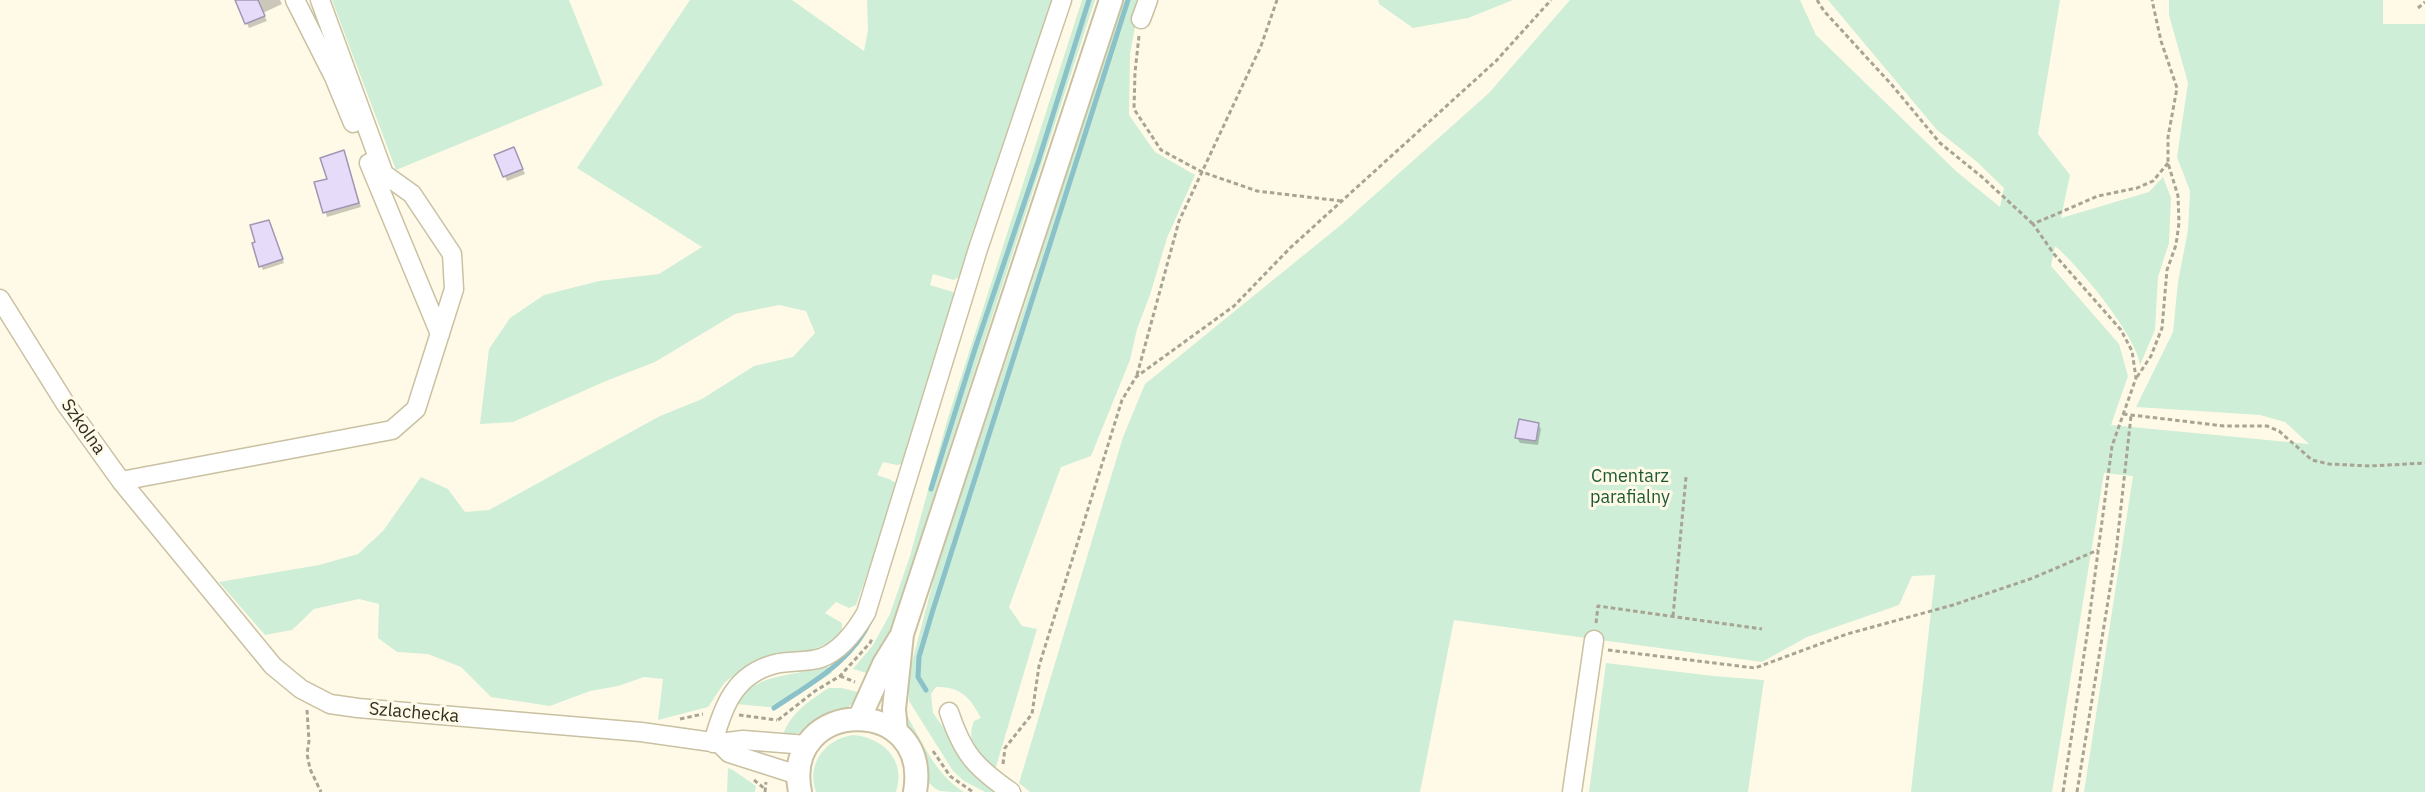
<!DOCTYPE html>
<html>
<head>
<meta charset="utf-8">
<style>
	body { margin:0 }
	canvas { display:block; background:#fffae7 }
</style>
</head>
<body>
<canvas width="2425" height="792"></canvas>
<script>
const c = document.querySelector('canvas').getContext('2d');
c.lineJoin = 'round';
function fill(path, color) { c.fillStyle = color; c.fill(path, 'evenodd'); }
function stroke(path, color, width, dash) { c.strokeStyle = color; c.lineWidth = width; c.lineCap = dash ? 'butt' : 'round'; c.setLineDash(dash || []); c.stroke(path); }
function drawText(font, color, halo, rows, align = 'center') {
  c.font = font + ' "IBM Plex Sans",sans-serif'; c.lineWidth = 6; c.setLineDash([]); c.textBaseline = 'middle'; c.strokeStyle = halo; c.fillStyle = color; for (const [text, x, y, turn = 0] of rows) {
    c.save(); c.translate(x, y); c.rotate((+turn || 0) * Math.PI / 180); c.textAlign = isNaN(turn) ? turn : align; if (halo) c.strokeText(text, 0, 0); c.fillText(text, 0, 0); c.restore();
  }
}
fill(new Path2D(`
	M332,0H569L603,85L396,170Z
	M690,0H792L864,51L868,30L867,0H1056L963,274L954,280L933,274L930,285L953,292L955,298L904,463L897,465L883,462L877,475L889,479L896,483V494L856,605L849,608L836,602L825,613L842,623V631L829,643L809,651L757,659L725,682L708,707L658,720L663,679L644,677L618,686L590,691L550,706L491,697L461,667L428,654L397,652L378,638L379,604L359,599L314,609L292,630L265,635L219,582L319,565L358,554L383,531L421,477L448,489L465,512L489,510L660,416L702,399L754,366L793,357L815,333L806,311L779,305L735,314L655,362L606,381L513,422L480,424L489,349L510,318L544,295L599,281L659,274L702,247L577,168Z
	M1082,0H1095L930,508L904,598L870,674L853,669L873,645L890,614L910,556L947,421Z
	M1122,0H1140L1130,54L1129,115L1155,152L1195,175L1167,238L1150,295L1137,329L1130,360L1091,456L1061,467L1009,607L1022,626L1037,629L995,770C979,757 965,743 974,721L981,718C970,697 960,686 936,687L931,694L933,713L983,782L997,792H985L964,781L953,771L909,701V687L906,685L939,559L1022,314Z
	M1378,0H1513L1468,18L1413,28L1379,4Z
	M1570,0H1800L1816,35L1957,172L2000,207L2004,188L1976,161L1937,130L1828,0H2060L2038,134L2070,175L2061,218L2149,192L2163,177L2171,198L2169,243L2158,277L2155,330L2140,365C2137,336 2078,265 2055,246L2051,266L2119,344L2128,376L2111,425L2309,444L2285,422L2260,415L2136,407L2173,332L2178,282L2188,230L2190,191L2177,157L2188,83L2169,15V0H2383V24H2425V792H2084L2133,476L2104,473L2052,792H1911L1935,575L1912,576L1899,605L1807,637L1762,662L1454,620L1420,792H1030L1019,783L1123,437L1145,384L1342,224L1489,93Z
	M1606,663L1713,676L1764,680L1748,792H1589Z
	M828,667L832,673L778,708L736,704C755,672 796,676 828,667Z
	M829,688H842L861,693C849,713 807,735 783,736C788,715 811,699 829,688Z
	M904,710C921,739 935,775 964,792C957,792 947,792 940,791C918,783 907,731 904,710Z
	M853,735C882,737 907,760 896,792H816C806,764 825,739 853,735Z
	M728,768L733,770L756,786L755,792H727Z`), '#cfeed7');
fill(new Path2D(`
	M236,0H280L282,4L263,13L267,21L249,28Z
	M516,153L525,174L507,181L496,156Z
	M346,157L361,207L327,217L316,183L329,180Z
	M276,239L284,263L263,270L261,266Z
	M1538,424L1541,429L1538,445L1520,443L1517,438Z`), '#0003');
stroke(new Path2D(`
	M931,489L975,349L1038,162L1089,0
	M926,690L918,677L919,657L932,613L1128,0
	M774,708C811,683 853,661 871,619`), '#8bc1c8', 5);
const building = new Path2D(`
	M235,0H258L265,16L245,24Z
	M514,147L523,169L503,177L494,155Z
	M344,150L359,203L323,213L314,182L327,179L320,158Z
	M269,220L283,259L259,267L252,243L255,242L250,225Z
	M1519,419L1539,423L1536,441L1515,438Z`);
fill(building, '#e6dcfa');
stroke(building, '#a197b4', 1.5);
const minor = new Path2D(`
	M295,0L334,77L353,123
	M1141,19L1148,0
	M369,163L440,334
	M0,299L65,403L121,481L273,666L301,689L330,704L358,708L641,732L719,743L743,740L807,745
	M121,481L392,430L416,409L454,289L452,254L412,194L384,174L320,0
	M949,712C963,754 975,767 1011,792
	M713,743C723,706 735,674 775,664C790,660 806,663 821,658C841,651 856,630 866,613L978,249L1062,0
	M719,743L729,753L798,775
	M1572,792L1594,640`);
const major = new Path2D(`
	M860,717L884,664L900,638
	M896,732L894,709L902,634L1111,0
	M800,792C781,697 932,693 915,792`);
stroke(minor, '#c9c1a2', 21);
stroke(major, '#c9c1a2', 26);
stroke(new Path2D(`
	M1817,0L1824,11L1891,84L1940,143L1982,177L2033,224
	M2418,8L2425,2
	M1139,36L1135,72L1134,109L1161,150L1202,172L1257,191L1342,201
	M1137,375L1179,221L1261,46L1277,0
	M2137,377L2151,356L2162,328L2167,270L2176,245L2179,223L2178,196L2168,163V137L2177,88L2161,41L2152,0
	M2123,414L2224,426H2267L2279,431L2312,460L2329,464L2370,466L2425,463
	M1673,616L1686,477
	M1596,623L1598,606L1762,629
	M1608,650L1755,668L1847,634L1953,605L2033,578L2098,550
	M840,676L855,682
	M307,710L309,741L307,754L310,769L321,792
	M739,715L777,720
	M680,719L703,714
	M778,720L815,691L840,676L870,643L873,637
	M933,751L950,776L973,792
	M1003,764L1005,748L1032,714L1039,666L1122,400L1136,377L1234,306L1290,248L1496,61L1551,0
	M754,780L765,789
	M765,792L766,782
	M2063,792L2087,635L2112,446L2136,378L2132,351L2121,330L2054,254L2033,224L2098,196L2137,188L2153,181L2168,163
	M2077,792L2116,552L2131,416`), '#a8a494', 3, [4.5, 3]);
stroke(minor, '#fff', 18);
stroke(major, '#fff', 22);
drawText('18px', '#312e22', '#fffae7', [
	["Szkolna",83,427,55],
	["Szlachecka",414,713,5]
]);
drawText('18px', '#1c5834', '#fffae7', [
	["Cmentarz",1630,477],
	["parafialny",1630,498]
]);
</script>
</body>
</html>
